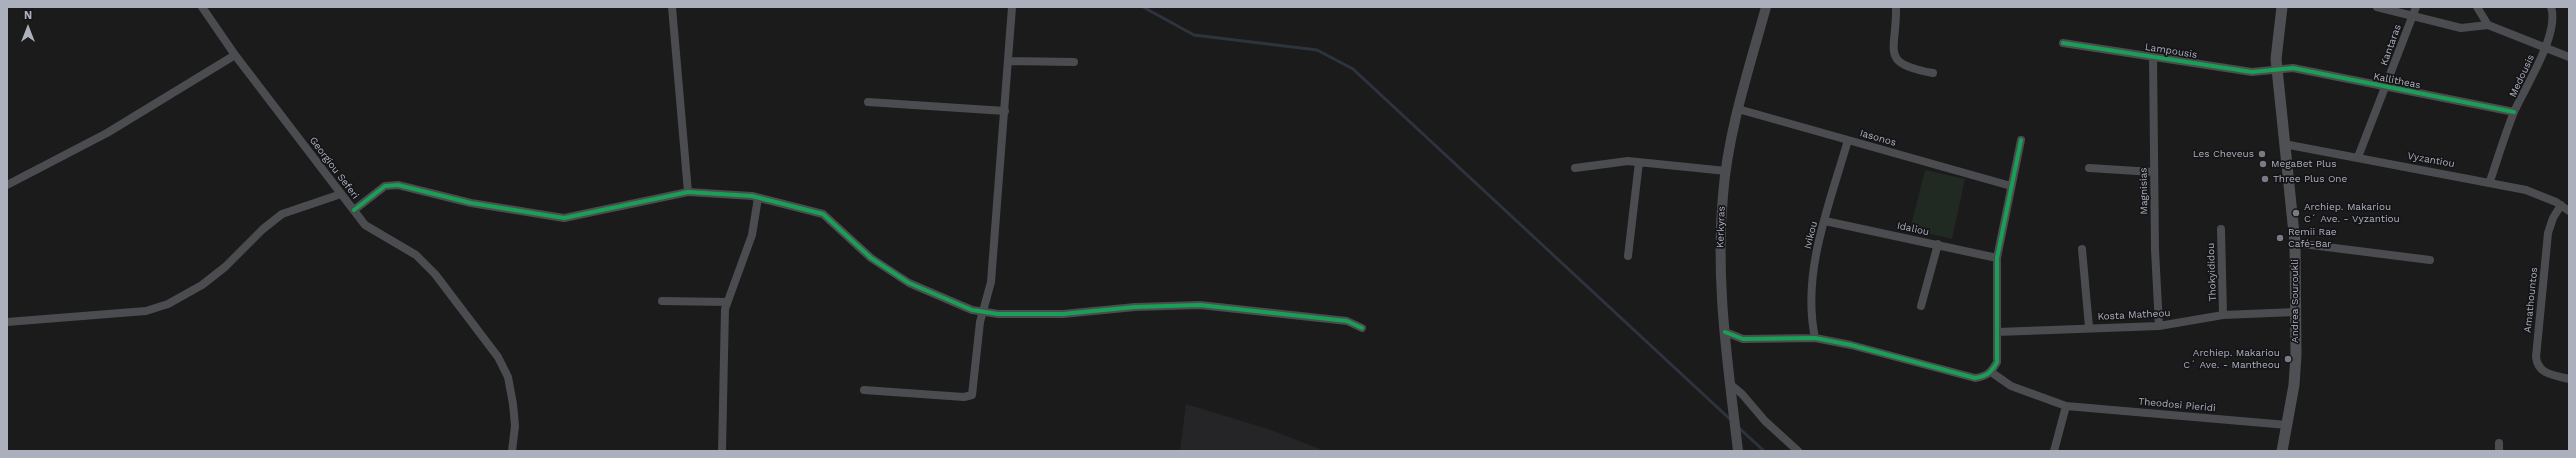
<!DOCTYPE html>
<html>
<head>
<meta charset="utf-8">
<style>
	body { margin:0 }
	#map { position:relative; width:2576px; height:458px; overflow:hidden; background:#1b1b1b; font-family:"Work Sans",sans-serif }
	canvas { display:block }
	.frame { position:absolute; inset:0; border:8px solid #acafbc; pointer-events:none }
	.north { position:absolute; left:8px; top:8px; width:40px; height:40px; -webkit-text-stroke:3px #151518; paint-order:stroke; rotate:0deg; font-size:11px; font-weight:700; line-height:16px; text-align:center; color:#acafbc }
	.north::after { content:''; display:block; margin:auto; width:14px; height:18px; background:#acafbc; clip-path:polygon(50% 0,100% 100%,50% 72%,0 100%) }
</style>
</head>
<body>
<div id="map">
<canvas width="2576" height="458"></canvas>
<div class="frame"></div>
<div class="north">N</div>
</div>
<script>
const c = document.querySelector('canvas').getContext('2d');
c.lineJoin = 'round';
function fill(path, color) { c.fillStyle = color; c.fill(path, 'evenodd'); }
function stroke(path, color, width, dash) { c.strokeStyle = color; c.lineWidth = width; c.lineCap = dash ? 'butt' : 'round'; c.setLineDash(dash || []); c.stroke(path); }
function drawText(font, color, halo, rows, align = 'center') {
  c.font = font + ' "Work Sans",sans-serif'; c.lineWidth = 3.5; c.setLineDash([]); c.textBaseline = 'middle'; c.strokeStyle = halo; c.fillStyle = color; for (const [text, x, y, turn = 0] of rows) {
    c.save(); c.translate(x, y); c.rotate((+turn || 0) * Math.PI / 180); c.textAlign = isNaN(turn) ? turn : align; if (halo) c.strokeText(text, 0, 0); c.fillText(text, 0, 0); c.restore();
  }
}
fill(new Path2D(`
	M1186,404L1268,429L1325,451H1180Z`), '#252528');
fill(new Path2D(`
	M1925,170L1965,179L1952,239L1910,229Z`), '#212923');
stroke(new Path2D(`
	M1143,7L1194,35L1317,50L1353,69L1732,421
	M1739,428L1764,451`), '#2d343e', 3);
stroke(new Path2D(`
	M202,7L235,55L365,225L416,255L435,274L498,357L508,377L513,404L515,426L512,451
	M672,7L688,192
	M1896,7C1897,52 1878,63 1933,73
	M2377,7L2461,28L2488,25
	M2477,7L2488,25L2569,57
	M2063,43L2252,72L2293,68L2514,112
	M2153,56L2155,250L2159,326
	M1009,61L1074,62
	M868,102L1005,111
	M1738,109L2011,186
	M2284,144L2526,190L2556,202L2569,211
	M2358,157L2416,7
	M1575,168L1628,161L1726,171
	M2089,168L2153,172
	M2490,181C2498,158 2505,134 2514,112C2525,87 2560,34 2551,7
	M7,185L107,133L235,55
	M2561,205L2553,218L2548,233L2536,357C2538,375 2554,375 2569,379
	M354,210L385,186L398,185L471,203L564,218L688,192L752,196L823,214L871,258L909,283L972,310L998,314H1063L1135,307L1200,305L1347,321L1362,328
	M1825,221L1997,258
	M2221,229L2223,315
	M2295,243L2430,260
	M2082,249L2089,327
	M1628,256L1639,162
	M662,301L727,302
	M1921,306L1938,244
	M7,322L146,311L168,304L202,285L225,267L263,229L282,214L341,194
	M1725,332L1743,339L1815,338L1851,345L1975,378C1987,376 1991,373 1997,362V258L2021,140
	M1997,332L2159,326L2223,315L2295,312
	M1815,338C1801,272 1830,203 1848,140
	M1991,372L2011,386L2066,406L2287,425
	M1730,384L1742,394L1765,421L1798,451
	M864,390L964,397L972,395L980,322L991,282L1012,7
	M2499,443V451
	M722,451L725,309L752,235L758,198
	M2054,451L2066,406`), '#4b4c4f', 8);
stroke(new Path2D(`
	M1738,451C1728,365 1715,282 1723,195C1728,131 1749,69 1766,7`), '#4b4c4f', 10);
stroke(new Path2D(`
	M2282,451L2294,385L2296,355L2295,243L2276,59L2282,7`), '#4f5053', 11);
stroke(new Path2D(`
	M2063,43L2252,72L2293,68L2514,112
	M354,210L385,186L398,185L471,203L564,218L688,192L752,196L823,214L871,258L909,283L972,310L998,314H1063L1135,307L1200,305L1347,321L1362,328
	M1725,332L1743,339L1815,338L1851,345L1975,378C1987,376 1991,373 1997,362V258L2021,140`), '#1a9f57', 4);
for (const [x, y, r, color] of [
	[2262,154,4,"#797b84"],
	[2263,164,4,"#797b84"],
	[2265,179,4,"#797b84"],
	[2296,213,4,"#797b84"],
	[2280,238,4,"#797b84"],
	[2288,359,4,"#797b84"]
]) { const dot = new Path2D(); dot.arc(x, y, r, 0, 2 * Math.PI); c.fillStyle = color; c.fill(dot); stroke(dot, '#151518', 1.5); }
drawText('10px', '#acafbc', '#151518', [
	["Kantaras",2391,45,-70],
	["Lampousis",2171,51,9],
	["Medousis",2522,76,-65],
	["Kallitheas",2397,81,11],
	["Iasonos",1878,138,16],
	["Vyzantiou",2431,160,10],
	["Georgiou Seferi",334,168,53],
	["Magnisias",2144,191,-91],
	["Kerkyras",1721,227,-88],
	["Idaliou",1913,229,12],
	["Ivikou",1811,235,-76],
	["Thokyididou",2212,272,-92],
	["Amathountos",2531,300,-84],
	["Andrea Souroukli",2295,301,-90],
	["Kosta Matheou",2134,315,-3],
	["Theodosi Pieridi",2177,405,5]
]);
drawText('10px', '#acafbc', '#151518', [
	["Les Cheveus",2254,154,"right"],
	["MegaBet Plus",2271,164],
	["Three Plus One",2273,179],
	["Archiep. Makariou",2304,207],
	["C´ Ave. - Vyzantiou",2304,219],
	["Remii Rae",2288,232],
	["Café-Bar",2288,244],
	["Archiep. Makariou",2280,353,"right"],
	["C´ Ave. - Mantheou",2280,365,"right"]
], 'left');
</script>
</body>
</html>
